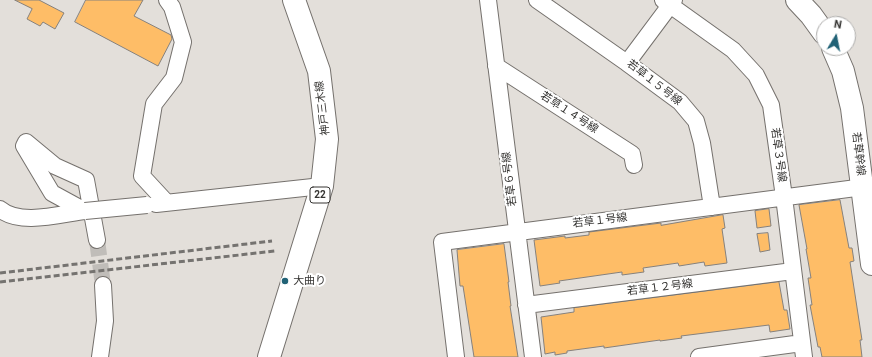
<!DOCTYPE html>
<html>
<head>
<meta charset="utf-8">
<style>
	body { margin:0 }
	#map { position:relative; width:872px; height:357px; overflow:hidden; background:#e3dfda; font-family:Roboto,sans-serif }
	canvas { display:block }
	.north { position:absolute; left:816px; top:16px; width:40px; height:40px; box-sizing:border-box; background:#fff; border:1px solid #afaead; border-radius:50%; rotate:10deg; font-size:11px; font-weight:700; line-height:16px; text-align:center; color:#363533 }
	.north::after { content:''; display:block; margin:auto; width:14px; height:18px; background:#216276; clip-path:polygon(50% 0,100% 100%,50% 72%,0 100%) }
</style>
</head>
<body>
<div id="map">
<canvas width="872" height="357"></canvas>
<div class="north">N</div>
</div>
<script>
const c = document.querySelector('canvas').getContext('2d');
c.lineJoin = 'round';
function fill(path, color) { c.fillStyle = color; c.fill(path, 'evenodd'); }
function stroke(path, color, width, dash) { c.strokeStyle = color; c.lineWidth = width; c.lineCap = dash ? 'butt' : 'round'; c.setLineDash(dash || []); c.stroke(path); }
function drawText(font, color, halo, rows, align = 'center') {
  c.font = font + ' Roboto,"Noto Sans JP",sans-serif'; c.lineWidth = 4; c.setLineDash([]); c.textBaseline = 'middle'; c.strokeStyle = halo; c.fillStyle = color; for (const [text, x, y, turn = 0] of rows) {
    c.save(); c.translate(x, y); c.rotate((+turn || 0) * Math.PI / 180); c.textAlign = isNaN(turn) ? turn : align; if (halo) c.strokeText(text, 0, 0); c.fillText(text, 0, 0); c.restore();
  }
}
const building = new Path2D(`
	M15,0H39L64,13L55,29L43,22L40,26L27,19L32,9Z
	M86,0H143L134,16L171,35L172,39L158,66L75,22Z
	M840,200L849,248H852L854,261L850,262L862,340H860L862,357H822L820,347H818L810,305H812L808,278H811L806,249H807L799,205Z
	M769,209L771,226L757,228L755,211Z
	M723,215L725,228L722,229L727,263L705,266L704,262L679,266L678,263L643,268L644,272L622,275V272L559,281L560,283L540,286L534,240L565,236V238L589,235V232L661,223V225Z
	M768,233L770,250L760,252L757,234Z
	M504,244L509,282H508L511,306H510L518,357H474L463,286H460L457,250Z
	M779,282L784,310H787L790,329L770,332L769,325L681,336L682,338L660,341V340L604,348V346L567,351V353L555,355V352L545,354L541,317L574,312V308Z`);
fill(building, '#febd67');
stroke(building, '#85817d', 1);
stroke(new Path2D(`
	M97,240L103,285`), '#c0bdb9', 16, [16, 8]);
const street = new Path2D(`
	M167,0L172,7L183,42L174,78L154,104L142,176L167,203
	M488,0L533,357
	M537,0L627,63L680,102L696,121L702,143L712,207
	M663,0L733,50L756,75L771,105L784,197L804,357
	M627,63L674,0
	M496,66L632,154L634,165
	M156,204L322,186
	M0,209C19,226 61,214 85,211L52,193L24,146L26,142L55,166L86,180L97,240
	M526,305L793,271
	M100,357L105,321L103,285
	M456,357L442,242L872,186
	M699,357L802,343`);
const secondary = new Path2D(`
	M797,0L811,15L824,33
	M833,48L843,71L852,108L872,264`);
const primary = new Path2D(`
	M269,357L322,186L327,139L319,71L294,0`);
stroke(street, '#75716d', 18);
stroke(secondary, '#75716d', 24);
stroke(primary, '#75716d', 24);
stroke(street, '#fff', 16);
stroke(secondary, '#fff', 22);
stroke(primary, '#fff', 22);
stroke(new Path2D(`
	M0,273L272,241
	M0,282L275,251`), '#757370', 3, [6, 3]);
const streetBridge = new Path2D(`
	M85,211L147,205`);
stroke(streetBridge, '#75716d', 18, []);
stroke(streetBridge, '#fff', 16);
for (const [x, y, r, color] of [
	[285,281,4,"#216276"]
]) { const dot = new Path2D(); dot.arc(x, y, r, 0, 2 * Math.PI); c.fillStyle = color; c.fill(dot); stroke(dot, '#fff', 1.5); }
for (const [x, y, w] of [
	[320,195,20]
]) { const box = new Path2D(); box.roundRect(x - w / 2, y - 8, w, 16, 3); c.fillStyle = '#fff'; c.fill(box); stroke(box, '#363533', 1); }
drawText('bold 10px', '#363533', null, [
	["22",320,195]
]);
drawText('11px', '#363533', '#fff', [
	["若草１５号線",654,83,38],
	["神戸三木線",323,108,-97],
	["若草１４号線",569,113,33],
	["若草幹線",858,154,83],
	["若草３号線",778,155,82],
	["若草６号線",510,179,-97],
	["若草１号線",600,221,-7],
	["若草１２号線",660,288,-7]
]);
drawText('11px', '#363533', '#fff', [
	["大曲り",293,281]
], 'left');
</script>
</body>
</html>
